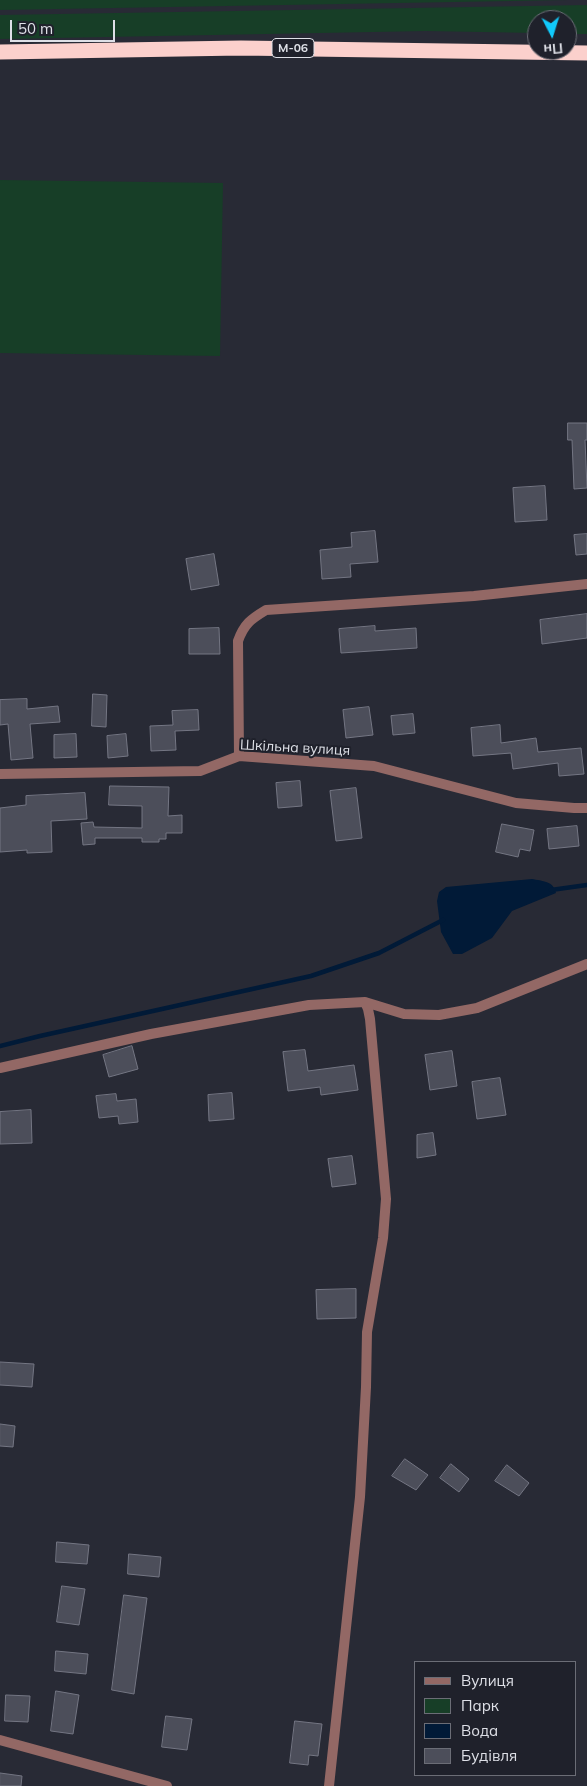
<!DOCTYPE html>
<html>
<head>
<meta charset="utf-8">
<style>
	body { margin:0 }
	#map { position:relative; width:587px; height:1786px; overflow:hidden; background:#282a35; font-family:Mulish,sans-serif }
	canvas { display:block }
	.legend { position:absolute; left:414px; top:1661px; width:162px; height:115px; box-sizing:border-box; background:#1f212b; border:1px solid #6b6d76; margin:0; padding:6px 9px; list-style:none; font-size:15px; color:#dee0e7 }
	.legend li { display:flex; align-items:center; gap:10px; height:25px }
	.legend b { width:25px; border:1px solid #6b6d76 }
	.north { position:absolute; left:527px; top:10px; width:50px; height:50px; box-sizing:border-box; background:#1f212b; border:1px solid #6b6d76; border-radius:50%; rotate:175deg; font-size:14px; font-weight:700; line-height:20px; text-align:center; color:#dee0e7 }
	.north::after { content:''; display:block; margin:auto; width:18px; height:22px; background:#11cafb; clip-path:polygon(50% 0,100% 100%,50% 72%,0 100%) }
	.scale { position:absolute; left:10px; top:20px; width:105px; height:22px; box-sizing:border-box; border:2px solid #dee0e7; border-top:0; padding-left:6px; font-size:15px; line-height:18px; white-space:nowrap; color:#dee0e7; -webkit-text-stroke:4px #1f212b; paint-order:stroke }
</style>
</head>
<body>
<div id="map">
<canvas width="587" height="1786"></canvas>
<ul class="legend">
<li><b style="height:6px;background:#936865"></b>Вулиця</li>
<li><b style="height:14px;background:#173e27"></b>Парк</li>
<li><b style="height:14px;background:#011a37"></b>Вода</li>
<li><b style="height:14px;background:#4c4e5a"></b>Будівля</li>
</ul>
<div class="north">Пн</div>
<div class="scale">50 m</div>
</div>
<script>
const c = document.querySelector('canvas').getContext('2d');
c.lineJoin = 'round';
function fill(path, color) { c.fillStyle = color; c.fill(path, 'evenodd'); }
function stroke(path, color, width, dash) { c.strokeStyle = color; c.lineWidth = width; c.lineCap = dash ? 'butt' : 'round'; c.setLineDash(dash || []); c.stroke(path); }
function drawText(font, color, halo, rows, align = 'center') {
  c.font = font + ' Mulish,sans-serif'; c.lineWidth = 4; c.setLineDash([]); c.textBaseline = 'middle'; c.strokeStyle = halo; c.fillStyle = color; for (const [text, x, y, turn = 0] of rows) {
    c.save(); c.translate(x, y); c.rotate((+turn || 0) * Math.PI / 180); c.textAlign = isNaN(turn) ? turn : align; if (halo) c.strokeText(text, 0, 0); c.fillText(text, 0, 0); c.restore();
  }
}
fill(new Path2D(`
	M0,0H568L0,10Z
	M587,5V34H567V20H537V33L426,31L0,39V15Z
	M0,180L223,183L220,356L0,353Z`), '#173e27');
fill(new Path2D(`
	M532,879C542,881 554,881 556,893L512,911L492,938L462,954H453L441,932L437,901L439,892L446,887Z`), '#011a37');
stroke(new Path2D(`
	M551,890L587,885
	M0,1046L40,1036L311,976L379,953L443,920`), '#011a37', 4.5);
const building = new Path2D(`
	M568,423H587V440H585L587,488L574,489L572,440H568Z
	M545,486L547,520L515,522L513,488Z
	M375,531L378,562L350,564L351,577L322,579L320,550L352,547L351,533Z
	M587,534V554L576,555L574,535Z
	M214,554L219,585L191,590L186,559Z
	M587,614V638L542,644L540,620Z
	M375,626V631L416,628L417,648L341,653L339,629Z
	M219,628L220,654H189V629Z
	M93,694L107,695L106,727L92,726Z
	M27,699V709L58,706L60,722L30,724L33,758L11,760L8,724L0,725V700Z
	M369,707L373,735L346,738L343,710Z
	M198,710L199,730L175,731L176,750L151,751L150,726L173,725L172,711Z
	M413,714L415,733L393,735L391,716Z
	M500,725L501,743L536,738L538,752L581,748L584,774L559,776L558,763L513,769L511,753L473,756L471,728Z
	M76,734L77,757L54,758V735Z
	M126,734L128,756L108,758L107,736Z
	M300,781L302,806L278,808L276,783Z
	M110,786L169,787L168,816L182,815V833H166V839H159V842H142V838H95V844L83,845L81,823L93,822L94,827L142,828V806L109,805Z
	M356,788L362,838L336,841L330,791Z
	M85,793L87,819L51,821L52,852L27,853V850L0,852V808L26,805V796Z
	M502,824L534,830L530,851L520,849L518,857L496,852Z
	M577,826L579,846L549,849L547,829Z
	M132,1046L138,1069L109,1077L103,1055Z
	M305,1050L308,1071L354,1065L358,1090L321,1095L320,1087L288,1091L283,1052Z
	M452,1051L457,1086L430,1090L425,1055Z
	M500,1078L506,1115L477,1119L472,1082Z
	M232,1093L234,1119L209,1121L208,1095Z
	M116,1094L117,1101L136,1099L138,1122L119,1124L118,1116L99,1118L96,1096Z
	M31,1110L32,1143L0,1144V1112Z
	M433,1133L436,1155L417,1158V1135Z
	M352,1156L356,1184L332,1187L328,1159Z
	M356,1289V1318L317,1319L316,1290Z
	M0,1362L34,1364L32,1387L0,1385Z
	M0,1424L15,1426L13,1447L0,1446Z
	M405,1459L428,1475L416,1490L392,1476Z
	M451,1464L469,1479L459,1492L440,1478Z
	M507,1465L529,1483L519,1496L495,1481Z
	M57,1542L89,1545L87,1564L56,1562Z
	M129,1554L161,1557L159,1577L128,1574Z
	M62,1586L85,1589L79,1625L57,1622Z
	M124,1595L147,1598L134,1694L112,1690Z
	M56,1651L88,1654L86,1674L55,1671Z
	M56,1691L79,1695L73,1734L51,1731Z
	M6,1695L30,1696L28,1722L5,1721Z
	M166,1716L192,1719L187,1750L162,1747Z
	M295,1721L322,1724L318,1756L309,1755L308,1765L290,1763Z
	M0,1773L22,1776L21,1786H0Z`);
fill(building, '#4c4e5a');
stroke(building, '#747683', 1);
stroke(new Path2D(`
	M239,756L238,641C244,624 251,619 266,610L474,596L587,584
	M0,774L200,771L239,756L374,766L516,803L574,808H587
	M0,1068L151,1034L309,1005L365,1002L404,1014L439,1015L477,1008L587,964
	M0,1740L167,1786
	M329,1786L360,1497L366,1387L367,1332L383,1238L386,1199L370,1019L368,1009L365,1002`), '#936865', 10);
stroke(new Path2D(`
	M0,52L241,48L587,53`), '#fbd0cc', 15);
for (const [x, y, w] of [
	[293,48,42]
]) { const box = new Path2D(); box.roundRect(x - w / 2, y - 9.5, w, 19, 4); c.fillStyle = '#1f212b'; c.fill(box); stroke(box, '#dee0e7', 1); }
drawText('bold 12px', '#dee0e7', null, [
	["М-06",293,48]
]);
drawText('14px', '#dee0e7', '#1f212b', [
	["Шкільна вулиця",295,748,3]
]);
</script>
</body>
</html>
